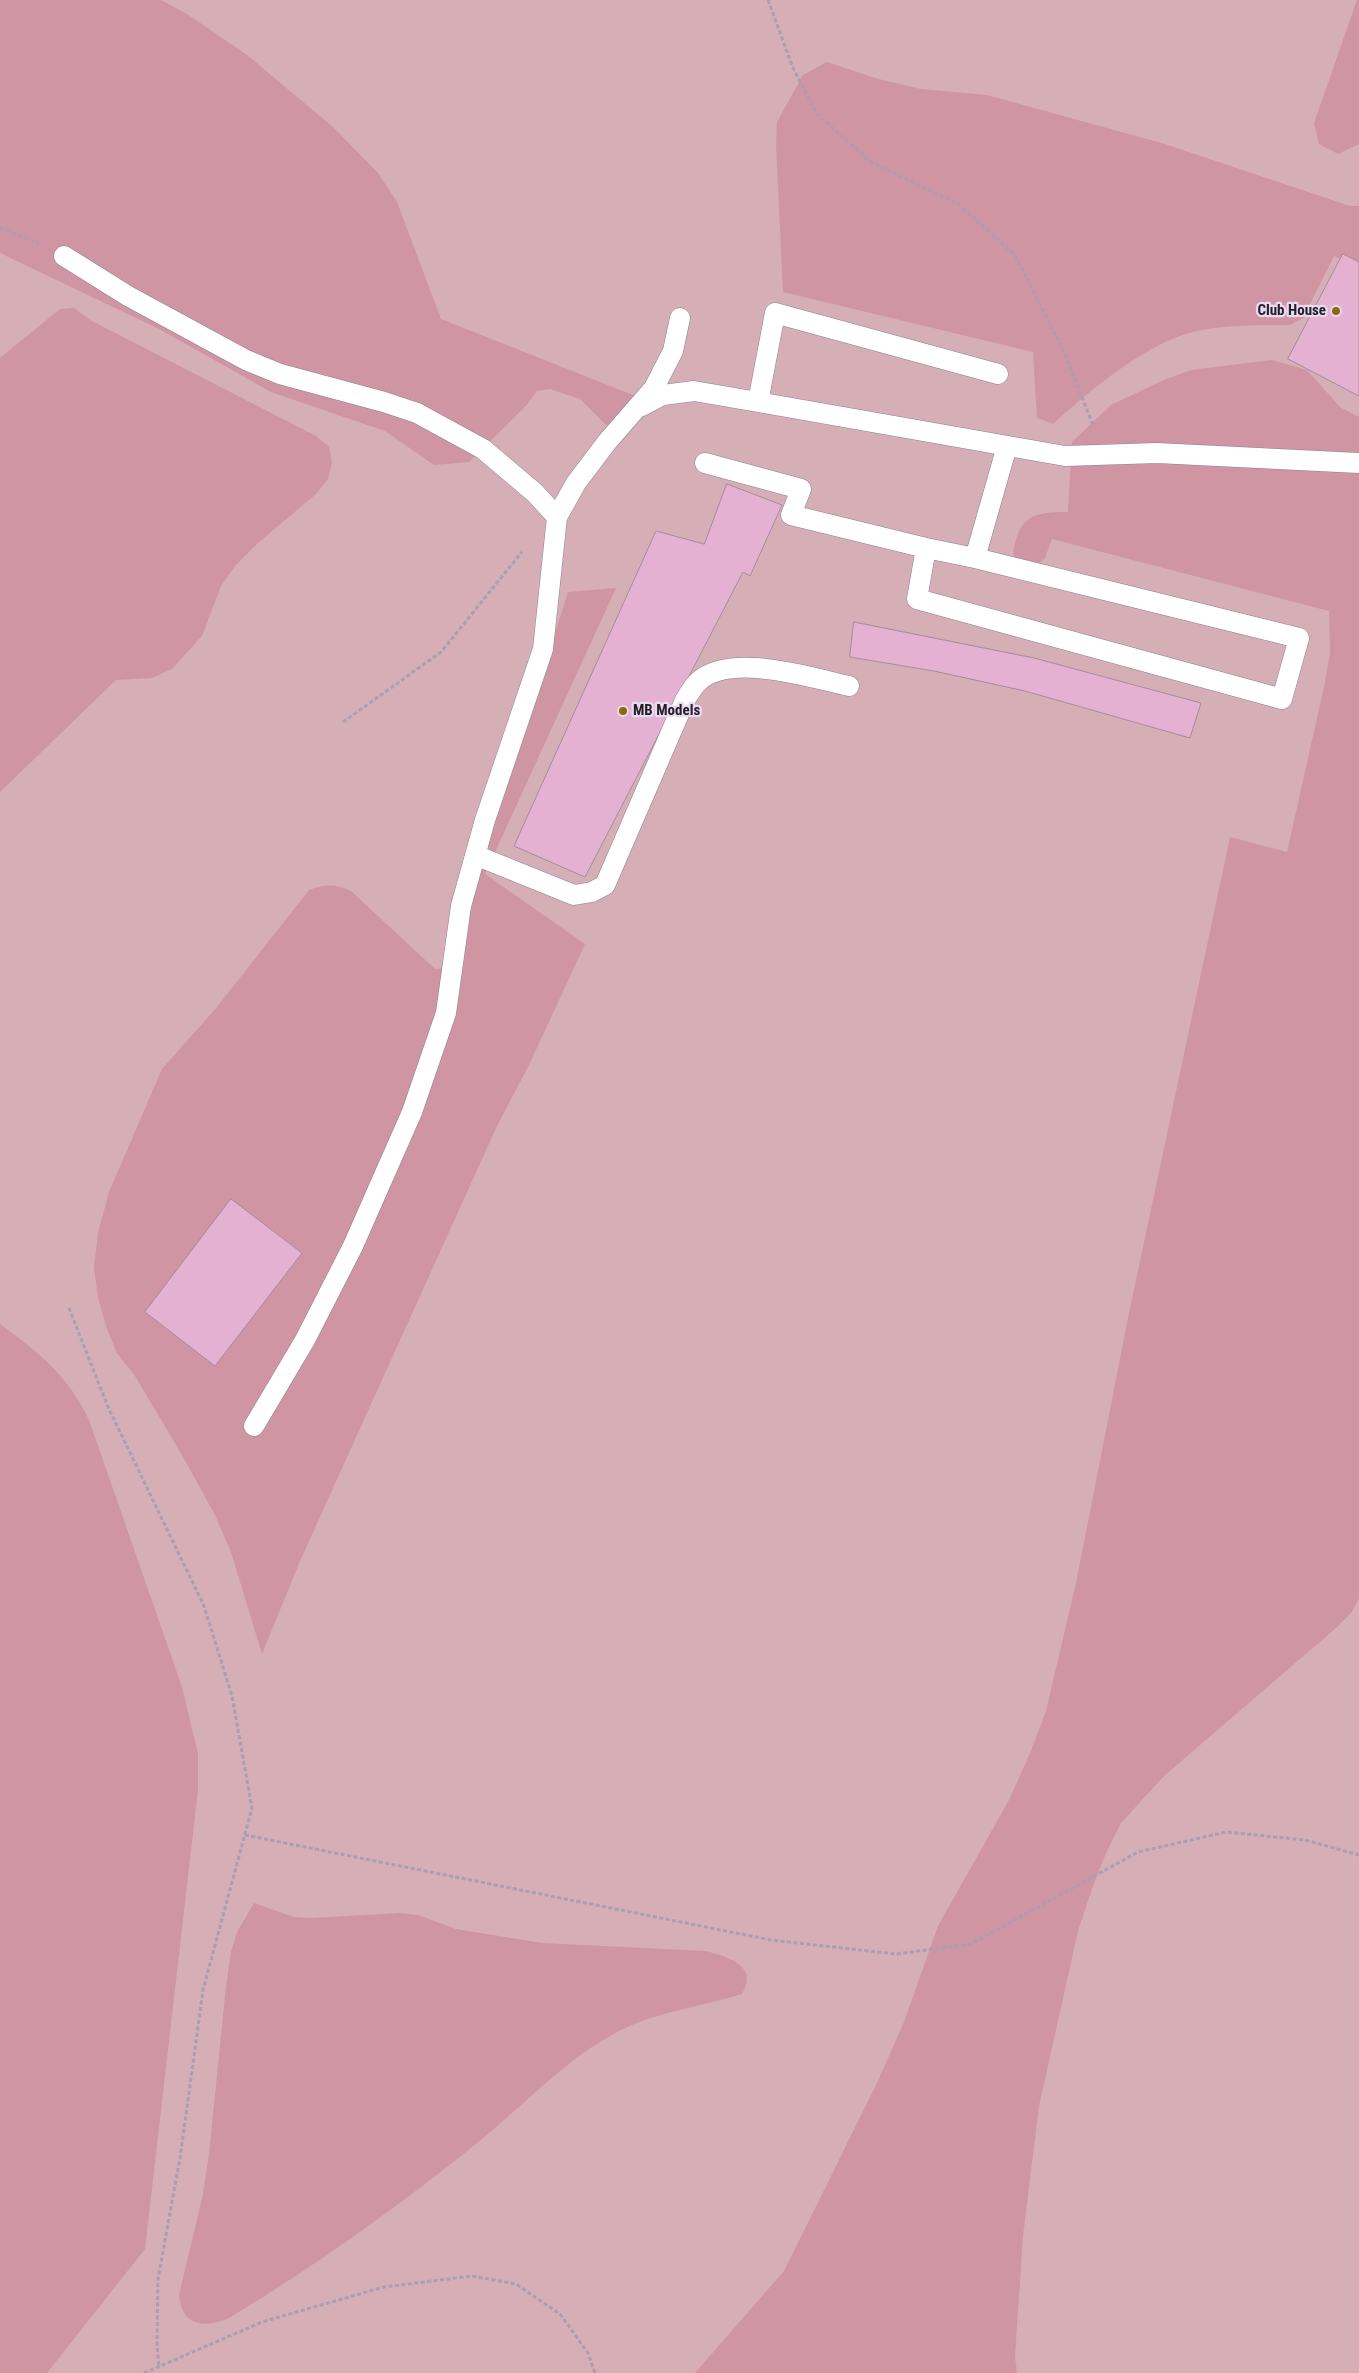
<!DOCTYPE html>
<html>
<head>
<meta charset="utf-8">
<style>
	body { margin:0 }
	canvas { display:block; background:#e9dbf2 }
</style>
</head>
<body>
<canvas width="1359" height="2373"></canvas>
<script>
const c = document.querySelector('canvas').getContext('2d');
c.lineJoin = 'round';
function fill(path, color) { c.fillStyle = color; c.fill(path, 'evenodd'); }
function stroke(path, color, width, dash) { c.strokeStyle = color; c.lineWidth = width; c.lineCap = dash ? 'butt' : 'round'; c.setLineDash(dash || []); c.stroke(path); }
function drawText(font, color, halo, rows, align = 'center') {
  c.font = font + ' "Roboto Condensed",sans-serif'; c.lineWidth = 4.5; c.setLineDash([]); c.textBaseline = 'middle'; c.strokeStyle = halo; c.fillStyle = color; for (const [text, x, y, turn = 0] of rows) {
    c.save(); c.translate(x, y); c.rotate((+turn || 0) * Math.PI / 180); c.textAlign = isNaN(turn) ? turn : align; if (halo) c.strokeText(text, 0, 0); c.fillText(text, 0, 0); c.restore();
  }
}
fill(new Path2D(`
	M0,0H1359V2373H0Z`), '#d6aeb6');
fill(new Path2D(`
	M0,0H161L187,14L247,55L333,127L378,173L397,202L441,319L643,399L623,429L605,424L580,399L550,389L537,391L526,406L469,462L434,465L385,431L271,392L161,330L0,253Z
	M1357,0H1359V144L1338,154L1319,144L1314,123Z
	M827,62L878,79L921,89L987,95L1165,144L1350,206H1359V267L1334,256L1303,318L1290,325C1261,325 1230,325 1202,330C1152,338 1090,390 1053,424L1037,418L1033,352L783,292L776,145L777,122L803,75Z
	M74,308L90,320L316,436L329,447L332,462L328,479L316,494L259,542L235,566L221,586L202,636L172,669L152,678L116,680L0,792V358L60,309Z
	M1272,360L1307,370L1340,407L1359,417V1598L1352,1612L1336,1628L1164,1776L1121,1823L1106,1853L1093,1886L1078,1931L1039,2106L1023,2236L1015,2356L1017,2373H695L784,2271L877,2083L904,2022L938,1926L1009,1800L1031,1751L1046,1711L1076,1583L1128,1318L1230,837L1287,852L1324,687L1330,653L1329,611L1052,539L1045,558L1036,566H1020L1013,554C1019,516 1032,512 1068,512L1072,442L1111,405L1164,380L1191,370Z
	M616,588L485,874L585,944L529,1065L497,1126L300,1561L262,1654L231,1552L215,1515L182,1455L135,1376L117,1353L107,1329L98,1298L94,1267L98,1233L109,1192L162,1069L217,1007L309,890C325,884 335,884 351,891L435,969L454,968L462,927L568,592Z
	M0,1324C39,1353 68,1375 89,1420L182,1687L198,1754V1790L145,2249L47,2373H0Z
	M254,1903L294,1917L311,1918L400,1913L418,1915L456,1929L542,1943L706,1951C729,1957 759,1966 742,1994C701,2007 658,2011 619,2031C567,2058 527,2102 482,2139C402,2204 317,2265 229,2318C204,2329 182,2326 179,2295L203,2194L209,2154L226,1986L231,1952L237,1932Z`), '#d095a2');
const building = new Path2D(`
	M1343,254L1359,262V396L1288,359Z
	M727,484L782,505L750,576L743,572L585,877L514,846L656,531L704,544Z
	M854,622L1034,658L1201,703L1190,738L1025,691L934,671L850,657Z
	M231,1199L302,1253L215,1366L145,1312Z`);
fill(building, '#e4b1d3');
stroke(building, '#a48d9c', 1);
const service = new Path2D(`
	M64,256L128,296L246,360L280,374L384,402L417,413L483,449L535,493L557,517
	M998,374L775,313L758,402L1065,456L1157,453L1359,463
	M642,406L663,395L694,391L758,402
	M705,463L801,489L791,515L926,548L917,599L1282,699L1299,638L975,558L1007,446
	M926,548L975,558
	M475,855L574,895L592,892L605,885L685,700C689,694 693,686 699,681C731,652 812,678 849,686
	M254,1426L305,1340L353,1246L412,1112L446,1013L461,906L485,820L543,649L557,517L576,483L607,442L654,388L673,351L680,318`);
stroke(service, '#8d8095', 21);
stroke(new Path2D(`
	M768,0L793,68L817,114L871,162L958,204L1015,255L1064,352L1093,425
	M0,228L39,243
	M343,722L441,652L522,552
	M69,1308L108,1407L204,1606L232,1696L252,1808L203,1990L180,2158L158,2279L157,2345L159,2366
	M245,1835L771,1940L896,1954L971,1944L1138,1852L1226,1832L1305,1840L1359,1855
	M144,2373L262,2322L384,2287L472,2276L516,2284L560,2314L588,2353L595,2373`), '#aa9eb0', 3, [4, 2.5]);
stroke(service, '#fff', 20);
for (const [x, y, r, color] of [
	[1336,311,5,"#90670d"],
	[623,711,5,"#90670d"]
]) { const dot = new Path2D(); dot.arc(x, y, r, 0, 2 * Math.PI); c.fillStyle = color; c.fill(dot); stroke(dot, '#e9dbf2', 2); }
drawText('bold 15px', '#262028', '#e9dbf2', [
	["Club House",1326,311],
	["MB Models",633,711,"left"]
], 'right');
</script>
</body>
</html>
